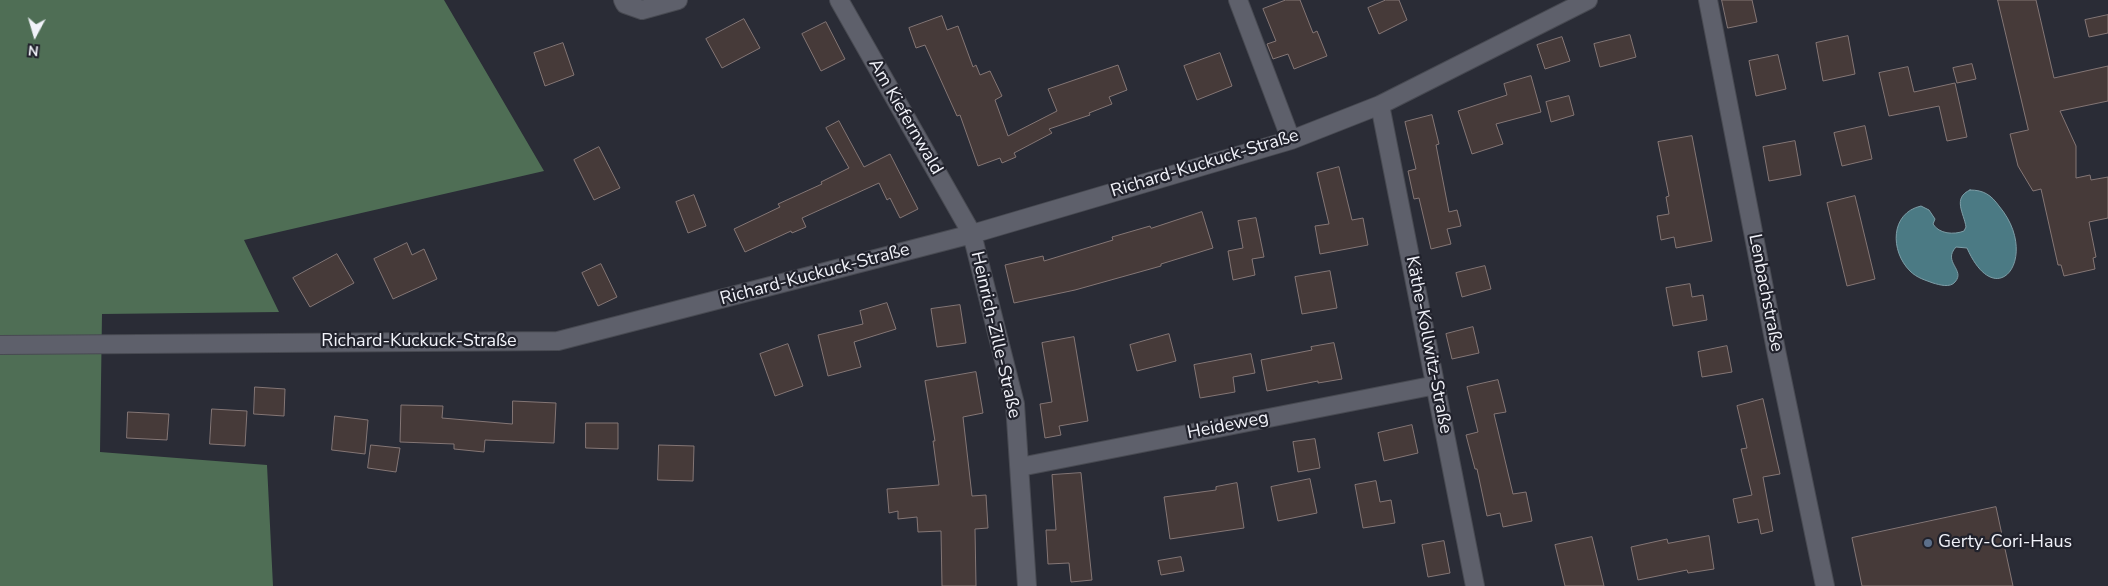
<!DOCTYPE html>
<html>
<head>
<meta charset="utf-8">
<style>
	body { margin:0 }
	#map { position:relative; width:2108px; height:586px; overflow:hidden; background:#2a2c36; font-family:"Nunito Sans",sans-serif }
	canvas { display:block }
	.north { position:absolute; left:10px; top:10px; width:50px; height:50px; -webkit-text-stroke:4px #21222c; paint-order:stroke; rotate:186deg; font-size:14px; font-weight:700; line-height:20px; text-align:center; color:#f1f2f9 }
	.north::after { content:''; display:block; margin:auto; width:18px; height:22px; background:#f1f2f9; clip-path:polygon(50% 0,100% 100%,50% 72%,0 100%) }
</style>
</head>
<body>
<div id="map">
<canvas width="2108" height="586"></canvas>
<div class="north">N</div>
</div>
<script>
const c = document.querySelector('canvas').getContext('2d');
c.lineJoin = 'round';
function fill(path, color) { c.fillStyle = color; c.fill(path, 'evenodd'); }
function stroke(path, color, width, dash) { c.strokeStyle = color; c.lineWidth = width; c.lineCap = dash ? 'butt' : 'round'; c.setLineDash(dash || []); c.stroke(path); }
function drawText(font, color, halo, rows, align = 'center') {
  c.font = font + ' "Nunito Sans",sans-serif'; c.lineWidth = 4.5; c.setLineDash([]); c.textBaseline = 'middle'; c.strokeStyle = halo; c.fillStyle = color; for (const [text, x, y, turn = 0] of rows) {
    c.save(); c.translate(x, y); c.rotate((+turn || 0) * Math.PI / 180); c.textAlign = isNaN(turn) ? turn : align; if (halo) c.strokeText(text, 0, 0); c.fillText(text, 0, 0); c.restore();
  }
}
fill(new Path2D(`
	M0,0H444L544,171L244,240L279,312L102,314L100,452L267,465L273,586H0Z`), '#4f6e55');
const water = new Path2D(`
	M1970,190C1984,190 1991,195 1999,206C2041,256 1997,316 1967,248L1956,247C1942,262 1966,270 1955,282C1950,288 1940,285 1933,283C1925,280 1917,278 1910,271C1890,251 1890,213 1921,206L1929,210L1935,219L1933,224C1939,234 1954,235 1964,231L1966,227C1964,213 1952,198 1970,190Z`);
fill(water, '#4b7a84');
stroke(water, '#7d9ea7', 1);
const building = new Path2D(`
	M1286,0H1300L1313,33L1317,31L1327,56L1294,69L1288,54L1273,59L1267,44L1276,41L1263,9Z
	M1386,0H1399L1407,20L1379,34L1368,8Z
	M1722,0H1752L1757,22L1728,28Z
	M1998,0H2036L2054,78L2108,66V101L2060,111L2076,146V178L2090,175L2091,180L2108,177V218L2089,222L2096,257L2093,258L2095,269L2064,276L2061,265H2058L2041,189L2033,191L2018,166L2010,134L2028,130Z
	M2108,15V33L2089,37L2085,20Z
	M942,16L947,30L958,26L973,67L976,65L980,75L990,71L1002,96L995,100L1008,136L1057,111L1048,89L1118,65L1127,90L1109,97L1112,104L1089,113L1090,115L1049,129L1052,133L1014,153L1016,157L1002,163L1000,158L978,166L960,115L957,116L925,45L916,48L909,28Z
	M744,19L760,48L722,68L706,39Z
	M826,22L845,59L821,71L802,34Z
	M1630,35L1636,57L1600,67L1594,44Z
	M1848,36L1855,74L1823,81L1816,43Z
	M1562,37L1570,61L1545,69L1537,45Z
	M563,43L574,75L545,86L534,53Z
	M1220,53L1232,86L1197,100L1184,66Z
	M1778,55L1786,89L1756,96L1749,61Z
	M1972,64L1976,79L1957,83L1953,68Z
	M1908,67L1914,92L1955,83L1967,137L1947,141L1939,106L1889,116L1879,73Z
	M1531,76L1541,112L1496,124L1503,144L1472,154L1458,111L1507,95L1504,84Z
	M1569,96L1574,115L1551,122L1546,102Z
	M1432,115L1439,144L1436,145L1449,212L1457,210L1461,226L1447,229L1451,244L1431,249L1419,198L1414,199L1408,171L1416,169L1405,122Z
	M839,121L864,167L890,154L918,209L900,218L890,198L887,200L879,183L802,218L806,227L792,233L791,231L745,252L734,229L780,207L778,204L822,184L821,182L849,168L826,128Z
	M1865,126L1872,159L1842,166L1834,133Z
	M1692,136L1712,241L1676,248L1674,237L1661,240L1657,216L1669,214L1666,197L1669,196L1658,142Z
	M1795,141L1801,175L1769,181L1763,147Z
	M599,147L620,188L594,200L574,160Z
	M1339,167L1352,220L1363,218L1368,245L1320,254L1315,226L1329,224L1317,173Z
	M694,195L706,226L688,233L676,202Z
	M1855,196L1875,279L1847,286L1827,203Z
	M1202,212L1213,248L1161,264V266L1075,290L1014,303L1005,265L1043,256L1044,261L1113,240L1112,237L1150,226L1151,228Z
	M1256,218L1264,257L1252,259L1255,275L1233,280L1228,251L1243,248L1238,221Z
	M407,243L412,255L424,249L437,279L393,299L374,259Z
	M337,254L354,283L310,307L293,278Z
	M601,264L617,297L598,306L582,273Z
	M1485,266L1491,289L1462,297L1456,273Z
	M1330,271L1337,308L1302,314L1295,277Z
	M1690,284L1692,297L1703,295L1707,320L1673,326L1666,288Z
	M887,303L896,329L854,342L861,367L828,376L818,335L863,324L860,311Z
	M960,305L966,343L937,347L931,309Z
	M1473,327L1479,353L1452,359L1446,334Z
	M1169,334L1176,361L1137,371L1130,345Z
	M1074,337L1088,421L1059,426L1061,435L1045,438L1040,404L1052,402L1042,343Z
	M1334,343L1342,379L1318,383V381L1267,391L1261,360L1312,350L1311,347Z
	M788,344L803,386L775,396L760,354Z
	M1727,346L1732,372L1702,377L1698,352Z
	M1251,354L1255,373L1233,377L1235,392L1200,398L1194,365Z
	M976,372L983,413L963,417L972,496L986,495L988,528L975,529L976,586H942L941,531L918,532L917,517L898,519V511L889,513L887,489L939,485L933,441H935L925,381Z
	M1498,380L1506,412L1494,414L1513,494L1526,492L1532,521L1503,527L1500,513L1487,516L1477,469H1475L1466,435L1478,432L1467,387Z
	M255,387L285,389L284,416L254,414Z
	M1763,399L1780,474L1763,477L1773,531L1761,534L1758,519L1738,523L1733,499L1752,495L1741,449L1747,448L1737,406Z
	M513,401L556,403L554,443L485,440L484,452L454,449V444L400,442L401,405L443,406L442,418L512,424Z
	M212,409L247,411L245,446L210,444Z
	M128,412L169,414L167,440L127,438Z
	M335,416L368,420L365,454L332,450Z
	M586,423H618V449L586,448Z
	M1412,425L1418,453L1384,461L1378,433Z
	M1315,439L1320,468L1298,472L1293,442Z
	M371,445L400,448L396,472L368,468Z
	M659,445L694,446L693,481L658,480Z
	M1081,473L1092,580L1071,582L1069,563L1048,564L1046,530H1056L1052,475Z
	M1310,479L1317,513L1278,521L1271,487Z
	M1376,481L1380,502L1391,500L1395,523L1363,528L1355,485Z
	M1237,483L1244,528L1170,539L1164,497L1216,490V487Z
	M1996,507L2013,586H1862L1852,538Z
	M1709,536L1714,569L1688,573L1687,570L1638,580L1631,547L1667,539L1668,543Z
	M1592,537L1604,586H1565L1555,545Z
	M1444,541L1450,573L1428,577L1422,545Z
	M1181,557L1184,571L1161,575L1158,561Z`);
fill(building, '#463a39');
stroke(building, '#847675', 1);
const street = new Path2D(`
	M623,0L625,4L642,10L678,0
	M839,0L972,234L1015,404L1027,586
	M1238,0L1291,140
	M1708,0L1777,355L1825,586
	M1380,105L1475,586
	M0,345L558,341L972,234L1291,140L1380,105L1588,0
	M1020,467L1436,385`);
stroke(street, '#484a52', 20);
stroke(street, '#5e606b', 18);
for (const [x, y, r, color] of [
	[1928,543,5,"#5c6f8a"]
]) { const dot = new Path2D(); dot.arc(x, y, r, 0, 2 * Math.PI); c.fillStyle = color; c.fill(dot); stroke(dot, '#21222c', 2); }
drawText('18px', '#f1f2f9', '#21222c', [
	["Am Kiefernwald",905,117,60],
	["Richard-Kuckuck-Straße",1205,164,-17],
	["Richard-Kuckuck-Straße",815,275,-15],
	["Lenbachstraße",1765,293,79],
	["Heinrich-Zille-Straße",995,335,77],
	["Richard-Kuckuck-Straße",419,342],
	["Käthe-Kollwitz-Straße",1428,345,79],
	["Heideweg",1228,426,-11]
]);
drawText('18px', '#f1f2f9', '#21222c', [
	["Gerty-Cori-Haus",1938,543]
], 'left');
</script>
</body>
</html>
